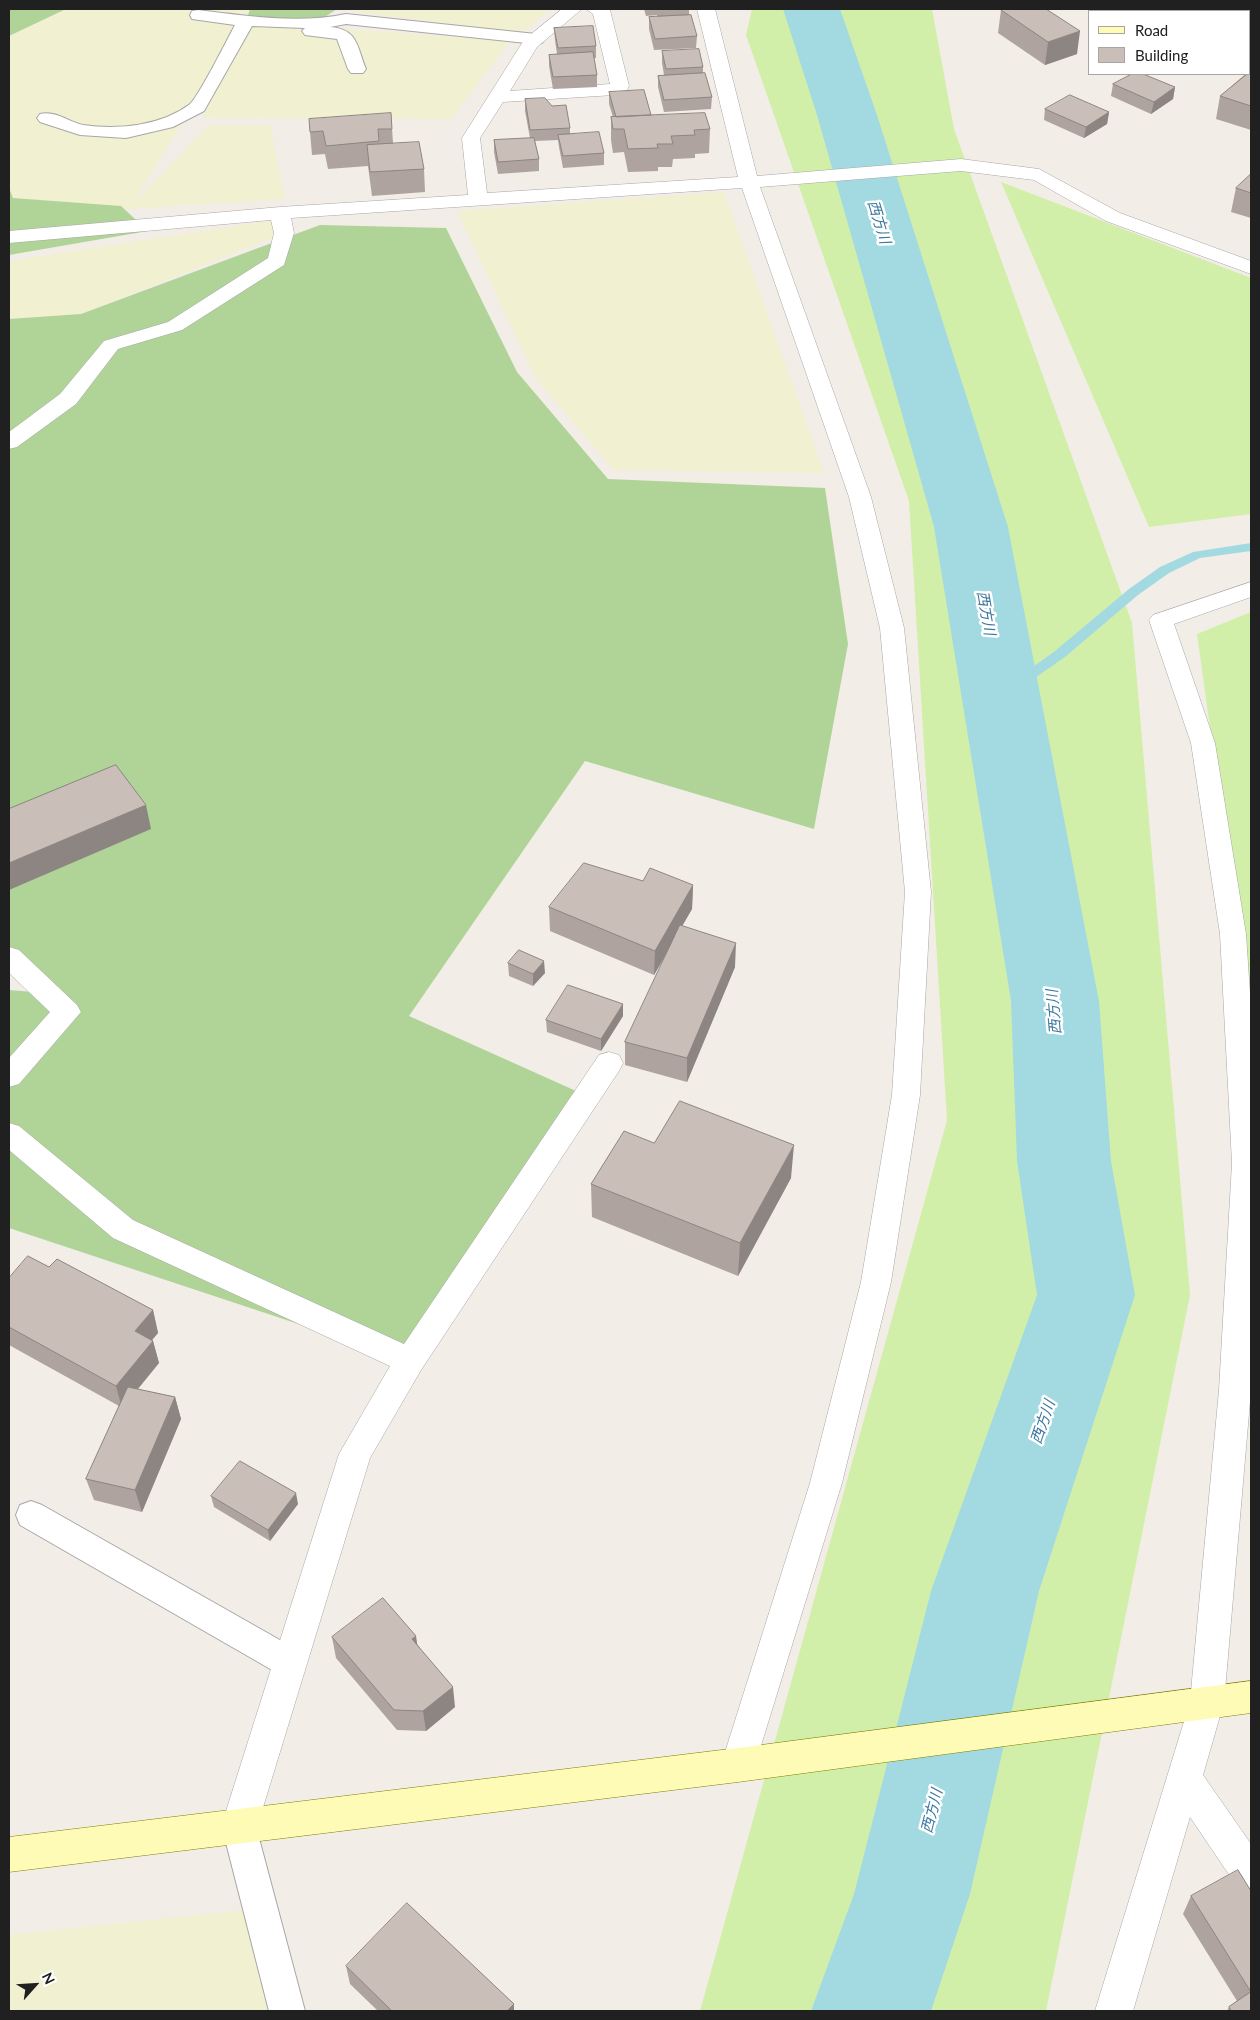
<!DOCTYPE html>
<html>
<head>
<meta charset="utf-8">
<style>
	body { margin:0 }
	#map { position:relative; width:1260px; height:2020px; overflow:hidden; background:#f2ede6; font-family:Lato,sans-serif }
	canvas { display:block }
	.frame { position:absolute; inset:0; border:10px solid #202020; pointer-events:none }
	.legend { position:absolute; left:1088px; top:10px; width:162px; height:65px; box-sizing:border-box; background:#fff; border:1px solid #a6a6a6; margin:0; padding:6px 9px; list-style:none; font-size:15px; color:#202020 }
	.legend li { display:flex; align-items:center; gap:10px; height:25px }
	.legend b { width:25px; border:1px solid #a6a6a6 }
	.north { position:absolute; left:10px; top:1960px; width:50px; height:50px; -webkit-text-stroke:4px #fff; paint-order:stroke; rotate:64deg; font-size:14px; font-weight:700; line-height:20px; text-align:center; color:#202020 }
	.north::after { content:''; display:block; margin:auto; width:18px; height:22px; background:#202020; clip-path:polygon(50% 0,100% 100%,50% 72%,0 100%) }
</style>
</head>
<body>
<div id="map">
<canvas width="1260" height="2020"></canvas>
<div class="frame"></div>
<ul class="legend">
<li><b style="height:6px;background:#fefbb7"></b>Road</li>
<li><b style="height:14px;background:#cabeb9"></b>Building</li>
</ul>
<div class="north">N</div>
</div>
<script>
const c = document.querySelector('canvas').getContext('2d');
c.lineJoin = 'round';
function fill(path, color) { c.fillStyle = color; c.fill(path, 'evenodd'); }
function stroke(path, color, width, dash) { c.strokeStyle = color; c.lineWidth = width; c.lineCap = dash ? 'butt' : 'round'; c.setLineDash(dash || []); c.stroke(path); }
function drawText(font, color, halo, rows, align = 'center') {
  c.font = font + ' Lato,"Noto Sans JP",sans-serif'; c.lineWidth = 5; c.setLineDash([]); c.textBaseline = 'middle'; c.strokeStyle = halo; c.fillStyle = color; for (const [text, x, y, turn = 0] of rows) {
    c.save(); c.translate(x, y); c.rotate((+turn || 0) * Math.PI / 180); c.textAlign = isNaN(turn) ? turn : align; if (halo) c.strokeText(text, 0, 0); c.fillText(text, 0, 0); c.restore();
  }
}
fill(new Path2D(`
	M66,9H253L131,206L209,125H270L285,199L129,209L13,198L9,188V36Z
	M334,9H550L522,33Z
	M253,22L510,41L451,119L202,118Z
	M724,192L824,473L614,470L535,377L457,211Z
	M274,220L284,233L81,314L9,319V261Z
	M246,1910L286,2011H9V1935Z`), '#f1f0d0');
fill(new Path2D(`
	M752,9H932L954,129L1132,623L1190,1295L1046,2011H700L947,1120L909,501L746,35Z
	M1001,182L1251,278V514L1149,527Z
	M1251,612V1023L1197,634Z`), '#d2efa9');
fill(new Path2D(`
	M9,9H66L9,36Z
	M250,9H337L317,22L247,18Z
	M9,188L13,198L121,206L148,231L9,255Z
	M320,225L446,228L517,372L608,479L825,488L848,644L814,829L585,761L409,1016L585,1095L410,1361L9,1228V990L47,993L9,957V319L81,314Z`), '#b0d498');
fill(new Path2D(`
	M1251,543V551L1200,558L1169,573L1138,595L1065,657L1006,698L1001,699L994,695L1055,651L1129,589L1160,567L1193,552Z`), '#a3dae2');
fill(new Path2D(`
	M783,9H840L877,115L1008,527L1099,1001L1111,1161L1135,1295L1039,1591L970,1894L931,2011H811L854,1894L931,1591L1037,1295L1017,1161L1011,1001L934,527L817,115Z`), '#a3dae2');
const lane = new Path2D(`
	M198,10C246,16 299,24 346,14L536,34L542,35L545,39L542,43L536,44L346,24L330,27C358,29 357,47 366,69L363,73H351L348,69L337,39L305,35L302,31L305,28L252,26L204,111L173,127L126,138L80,135L40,122L37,118L40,114C55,110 69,122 83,125C118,130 161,126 190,104C198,98 228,38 235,25L192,19L190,15L192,11Z
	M31,1501L42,1505L301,1652L306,1663L301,1674L290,1678L279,1674L20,1525L16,1515L20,1505Z
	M239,1810L251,1815L256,1827L305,2011H269L222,1827L227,1815Z`);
const street = new Path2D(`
	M562,9H582L537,47L510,91L610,84L593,14L586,9L610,10L629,86L627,90L614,95L503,102L480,138L487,193L738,177L697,9H715L757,176L961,159L1039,169L1120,213L1251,261V274L1106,221L1034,180L961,171L760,187L871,497L904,628L931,892L920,1095L891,1282L842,1483L755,1765L750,1777L738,1782L726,1777L721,1765L810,1483L861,1282L892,1095L905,892L880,628L849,497L742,188L291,218L294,233L284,265L182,330L118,349L76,404L17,447L9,449V432L60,394L104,341L168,322L268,258L274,233L271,220L9,243V231L280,207L468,195L462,138L524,40Z
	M1251,582V597L1174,624L1215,743L1246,934L1251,1008V1390L1224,1702L1203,1775L1251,1844V1893L1238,1888L1190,1817L1133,2011H1095L1190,1702L1219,1390L1232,1163L1220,934L1191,743L1149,620L1153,615Z
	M9,947L19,950L77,1005L81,1012L19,1084L9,1087V1058L50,1012L9,973Z
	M609,1052L619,1055L623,1063L619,1071L421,1370L370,1458L257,1827L252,1839L239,1844L226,1839L221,1827L339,1454L390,1366L113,1238L9,1150V1123L19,1126L133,1220L404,1344L599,1055Z`);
const secondary = new Path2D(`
	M1251,1681V1713L738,1782L9,1872V1837L738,1748Z`);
stroke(lane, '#a7a7a7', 2);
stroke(street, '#a7a7a7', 1);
stroke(secondary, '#7e7f00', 1);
fill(lane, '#fff');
fill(street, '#fff');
fill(secondary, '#fefbb7');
fill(new Path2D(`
	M644,9H689V15L697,36L696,48L654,50L649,29V17H657V15L646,16Z
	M1001,10L1077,54L1045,65L998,33Z
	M554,28L596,46V58H594L597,75V87L553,89L549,66V55L557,54L555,40Z
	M662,51L703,67V73L712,97L711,109L664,112L658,87V76L664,75L662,63Z
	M1251,61V130L1216,119L1220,96L1249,71Z
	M1113,84L1175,87L1173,99L1151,114L1111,96Z
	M609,92L651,115L710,129L709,153L695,154V158L673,159L672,167H658V171L628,172L624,152L613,153L611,140V117H613L609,104Z
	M525,99L570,128V134L604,153V165L563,168L559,147L558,140L535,141L539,159V171L498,174L494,152V140L530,138L525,111Z
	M1045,109L1109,112L1107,124L1084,138L1044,120Z
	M391,113L393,143L424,169L425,192L372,196L368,166L328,169L325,154L312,155L310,132Z
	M1251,174V218L1231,212L1236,188Z
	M643,881L693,885L692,909L682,926L735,967L687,1082L625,1065V1042L668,951L654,975L550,931L549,907Z
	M508,963L545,973L533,986L509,976Z
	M623,1004V1016L601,1051L547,1032L546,1020Z
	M654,1143L791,1178L738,1276L592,1217L591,1184Z
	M49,1267L153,1310L158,1333L152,1340L153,1341L159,1363L138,1389L175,1397L181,1419L142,1512L94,1500L86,1479L119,1406L9,1345V1278Z
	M211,1496L298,1504L270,1541L214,1507Z
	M332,1637L418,1645L455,1707L426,1731L397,1730L336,1658Z
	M1251,1891V2011H1227L1229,2007L1237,2001L1183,1914L1191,1896Z
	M346,1966L514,2011H378L350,1984Z`), '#aea39f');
fill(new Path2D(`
	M1080,31L1077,54L1045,65L1048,42Z
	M1175,87L1173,99L1151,114L1154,102Z
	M1109,112L1107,124L1084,138L1086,127Z
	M146,805L151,829L9,890V863Z
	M693,885L692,909L654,975L655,951Z
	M736,943L735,967L687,1082V1058Z
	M544,961L545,973L533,986V974Z
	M623,1004V1016L601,1051V1039Z
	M794,1145L791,1178L738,1276L740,1243Z
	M153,1310L158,1333L141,1353L135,1331Z
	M153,1341L159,1363L122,1408L116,1386Z
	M175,1397L181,1419L142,1512L135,1490Z
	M296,1493L298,1504L270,1541L268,1530Z
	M416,1636L419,1656L412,1639Z
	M453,1687L455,1707L426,1731L423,1711Z
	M514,2004V2011H507Z`), '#8d8582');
const building = new Path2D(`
	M1006,9H1046L1080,31L1048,42L1001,10Z
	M1184,9H1215L1223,11H1181Z
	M691,15L697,36L655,39L649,17Z
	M593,26L596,46L558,48L554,28Z
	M699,49L703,67L666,69L662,51Z
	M593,52L597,75L553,77L549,55Z
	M1251,70V106L1220,96L1247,74H1249V72Z
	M705,73L712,97L664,100L658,76Z
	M1132,74H1143L1175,87L1154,102L1113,84Z
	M644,90L651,115L616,117L609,92Z
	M1070,95L1109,112L1086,127L1045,109Z
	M545,98L552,106L566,105L570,128L530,130L525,99Z
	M391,113L392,129H378L379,141L326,146L323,131L310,132L309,119Z
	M705,113L710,129L694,130L695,135L671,136L673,144H657L658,148L628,149L624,129H613L611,117Z
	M599,132L604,153L563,156L558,135Z
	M534,138L539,159L498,162L494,140Z
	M419,142L424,169L370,172L367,145Z
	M1251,174V193L1236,188Z
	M116,765L146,805L9,863V809Z
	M584,863L643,881L650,868L693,885L655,951L549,907Z
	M680,925L736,943L687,1058L625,1042Z
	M519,950L544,961L533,974L508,963Z
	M568,985L623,1004L601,1039L546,1020Z
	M680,1101L794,1145L740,1243L591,1184L624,1131L654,1143Z
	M28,1256L49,1267L57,1259L153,1310L135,1331L153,1341L116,1386L9,1327V1278Z
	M128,1387L175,1397L135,1490L86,1479Z
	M240,1461L296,1493L268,1530L211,1496Z
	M383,1598L416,1636L412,1639L453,1687L423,1711L394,1710L332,1637Z
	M1238,1870L1251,1891V1992L1191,1896Z
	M407,1903L514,2004L507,2011H392L346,1966Z
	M1251,1992V2011H1231L1229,2007Z`);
fill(building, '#cabeb9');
stroke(building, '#8d8582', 1);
drawText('italic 15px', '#3c78a0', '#fff', [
	["西方川",879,222,73],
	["西方川",986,613,80],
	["西方川",1054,1012,-95],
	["西方川",1043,1422,-71],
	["西方川",932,1811,-76]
]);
</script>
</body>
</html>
